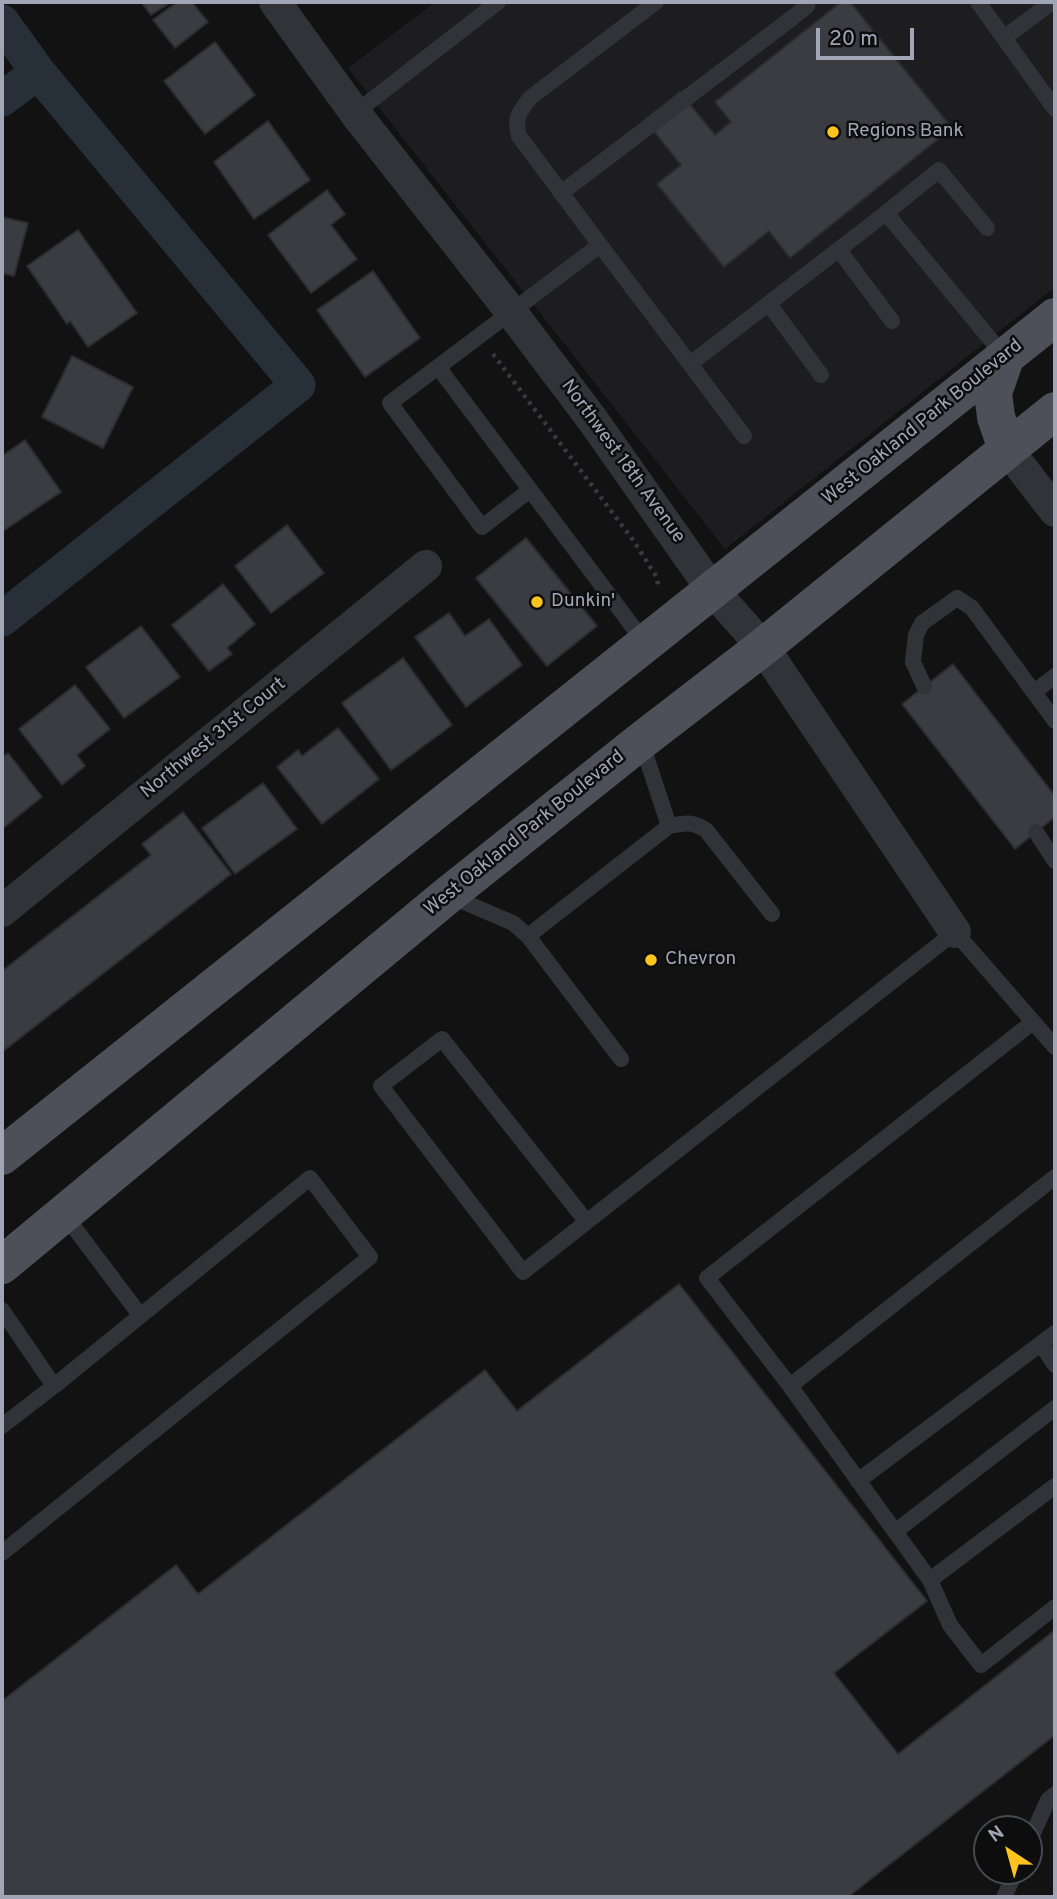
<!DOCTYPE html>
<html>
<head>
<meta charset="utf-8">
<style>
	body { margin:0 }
	#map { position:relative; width:1057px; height:1899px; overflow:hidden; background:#121213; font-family:Overpass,sans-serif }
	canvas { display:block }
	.frame { position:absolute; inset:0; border:4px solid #a1a6b6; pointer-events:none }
	.north { position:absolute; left:973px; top:1815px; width:70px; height:70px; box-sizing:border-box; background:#0d0d0e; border:2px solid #484a51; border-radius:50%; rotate:324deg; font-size:19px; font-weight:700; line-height:28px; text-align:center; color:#a1a6b6 }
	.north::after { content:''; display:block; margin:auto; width:24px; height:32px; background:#ffc31e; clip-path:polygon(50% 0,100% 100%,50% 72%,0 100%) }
	.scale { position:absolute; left:816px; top:28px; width:98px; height:32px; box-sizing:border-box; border:4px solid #a1a6b6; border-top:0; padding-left:9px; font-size:21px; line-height:24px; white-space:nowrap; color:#a1a6b6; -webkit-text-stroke:5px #0d0d0e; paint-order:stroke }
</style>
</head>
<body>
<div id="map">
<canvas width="1057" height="1899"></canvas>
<div class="frame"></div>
<div class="north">N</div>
<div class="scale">20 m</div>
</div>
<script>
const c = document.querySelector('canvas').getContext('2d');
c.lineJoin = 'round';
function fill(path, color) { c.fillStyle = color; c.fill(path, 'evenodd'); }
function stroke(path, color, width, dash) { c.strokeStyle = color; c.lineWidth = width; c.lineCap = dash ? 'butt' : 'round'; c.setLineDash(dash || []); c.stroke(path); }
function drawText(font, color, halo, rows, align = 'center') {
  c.font = font + ' Overpass,sans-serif'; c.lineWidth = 5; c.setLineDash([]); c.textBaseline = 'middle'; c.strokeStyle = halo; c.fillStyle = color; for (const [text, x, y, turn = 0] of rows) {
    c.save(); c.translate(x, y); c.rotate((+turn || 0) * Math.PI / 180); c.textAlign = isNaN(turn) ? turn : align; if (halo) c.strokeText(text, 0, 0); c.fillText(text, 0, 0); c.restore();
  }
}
fill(new Path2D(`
	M435,2H1055V287L725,549L348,68Z`), '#1d1d20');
stroke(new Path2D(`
	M2,22L38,72L298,385L2,619
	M2,99L38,72`), '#272f38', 35);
const building = new Path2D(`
	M141,2H171L151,15Z
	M177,2H192L208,22L175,48L153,20Z
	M841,2H850L952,128L790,258L769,231L724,267L657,184L681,165L645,120L680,92L715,135L731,122L715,102Z
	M215,42L255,95L205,134L164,81Z
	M268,121L310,180L254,219L214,162Z
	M327,190L345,214L331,225L357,259L311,293L268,235Z
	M2,217L28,223L14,276L2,273Z
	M78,230L137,313L88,347L70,321L67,324L27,266Z
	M373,271L420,338L365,377L317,310Z
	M72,356L133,387L103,448L42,417Z
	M25,440L61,492L3,531L2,529V456Z
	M287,525L324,573L271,613L235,566Z
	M526,538L597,626L547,666L476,578Z
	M223,584L255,624L227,648L232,654L209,671L172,625Z
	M449,613L465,636L489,619L522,665L466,707L415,637Z
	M141,626L180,677L124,718L86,667Z
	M403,658L452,725L391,770L342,703Z
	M953,664L1055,796V817L1015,849L902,704Z
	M75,685L110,729L77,755L85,766L62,785L19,729Z
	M338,728L379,779L322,824L277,767L298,750L302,756Z
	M8,753L42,797L2,829V757Z
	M263,783L297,829L235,874L202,828Z
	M183,812L231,874L2,1052V971L151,855L142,844Z
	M679,1284L927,1601L834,1673L898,1754L1055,1630V1735L848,1897H2V1701L176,1565L198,1594L485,1370L517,1411Z`);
fill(building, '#3b3b42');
stroke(building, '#2c2b30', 2);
stroke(new Path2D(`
	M493,354L633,540L656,576L659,588`), '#383a40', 4.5, [3.5, 5]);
stroke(new Path2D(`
	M978,2L1055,109
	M1004,38L1052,2
	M355,113L498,2
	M561,193L792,18L807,6L808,2
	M886,213L1005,357
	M600,245L519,136C514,117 519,113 530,98L656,2
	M839,250L892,321
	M769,304L821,375
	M438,367L390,403L482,527L530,490
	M744,436L690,364L886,213L939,170L987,228
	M645,643L438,367L600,245L690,364
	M924,686L913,662L916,635L922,623L957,598L972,608L1055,721
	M1034,692L1055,676
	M669,826C685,823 691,821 706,830L772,914
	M1036,832L1055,861
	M450,896L513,923L528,936L621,1059
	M528,936L669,826L641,741
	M1033,1022L707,1278L790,1386L1055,1177
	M64,1214L140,1315
	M586,1221L442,1039L381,1086L523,1272L955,932L1055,1047
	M2,1310L54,1386
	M1041,1344L1055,1365
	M790,1386L930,1580L1055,1486
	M2,1426L54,1386L310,1178L370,1257L2,1553
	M858,1481L1055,1333
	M896,1531L1055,1408
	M930,1580L950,1625L981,1665L1055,1607
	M1029,1842L1048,1800L1055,1794
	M1004,1897L1016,1871`), '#323339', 16);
stroke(new Path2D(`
	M275,2L355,113L512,313L592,419L713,591L763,647L955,932
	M1007,449L1055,511
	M2,911L426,566`), '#323339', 32);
stroke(new Path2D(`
	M1005,358L993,393L996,417L1007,449
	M2,1156L1055,317
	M2,1265L448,895L641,741L763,647L1055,411`), '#4e4f58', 38);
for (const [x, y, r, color] of [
	[833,132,7,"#ffc31e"],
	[537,602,7,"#ffc31e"],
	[651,960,7,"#ffc31e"]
]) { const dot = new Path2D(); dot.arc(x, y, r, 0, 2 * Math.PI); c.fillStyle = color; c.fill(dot); stroke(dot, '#0d0d0e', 2.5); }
drawText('19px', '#a1a6b6', '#0d0d0e', [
	["Regions Bank",847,132],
	["Dunkin'",551,602],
	["Chevron",665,960]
], 'left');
drawText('19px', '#a1a6b6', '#0d0d0e', [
	["West Oakland Park Boulevard",923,423,-39],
	["Northwest 18th Avenue",622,462,54],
	["Northwest 31st Court",214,739,-39],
	["West Oakland Park Boulevard",525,834,-39]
]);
</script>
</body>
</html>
